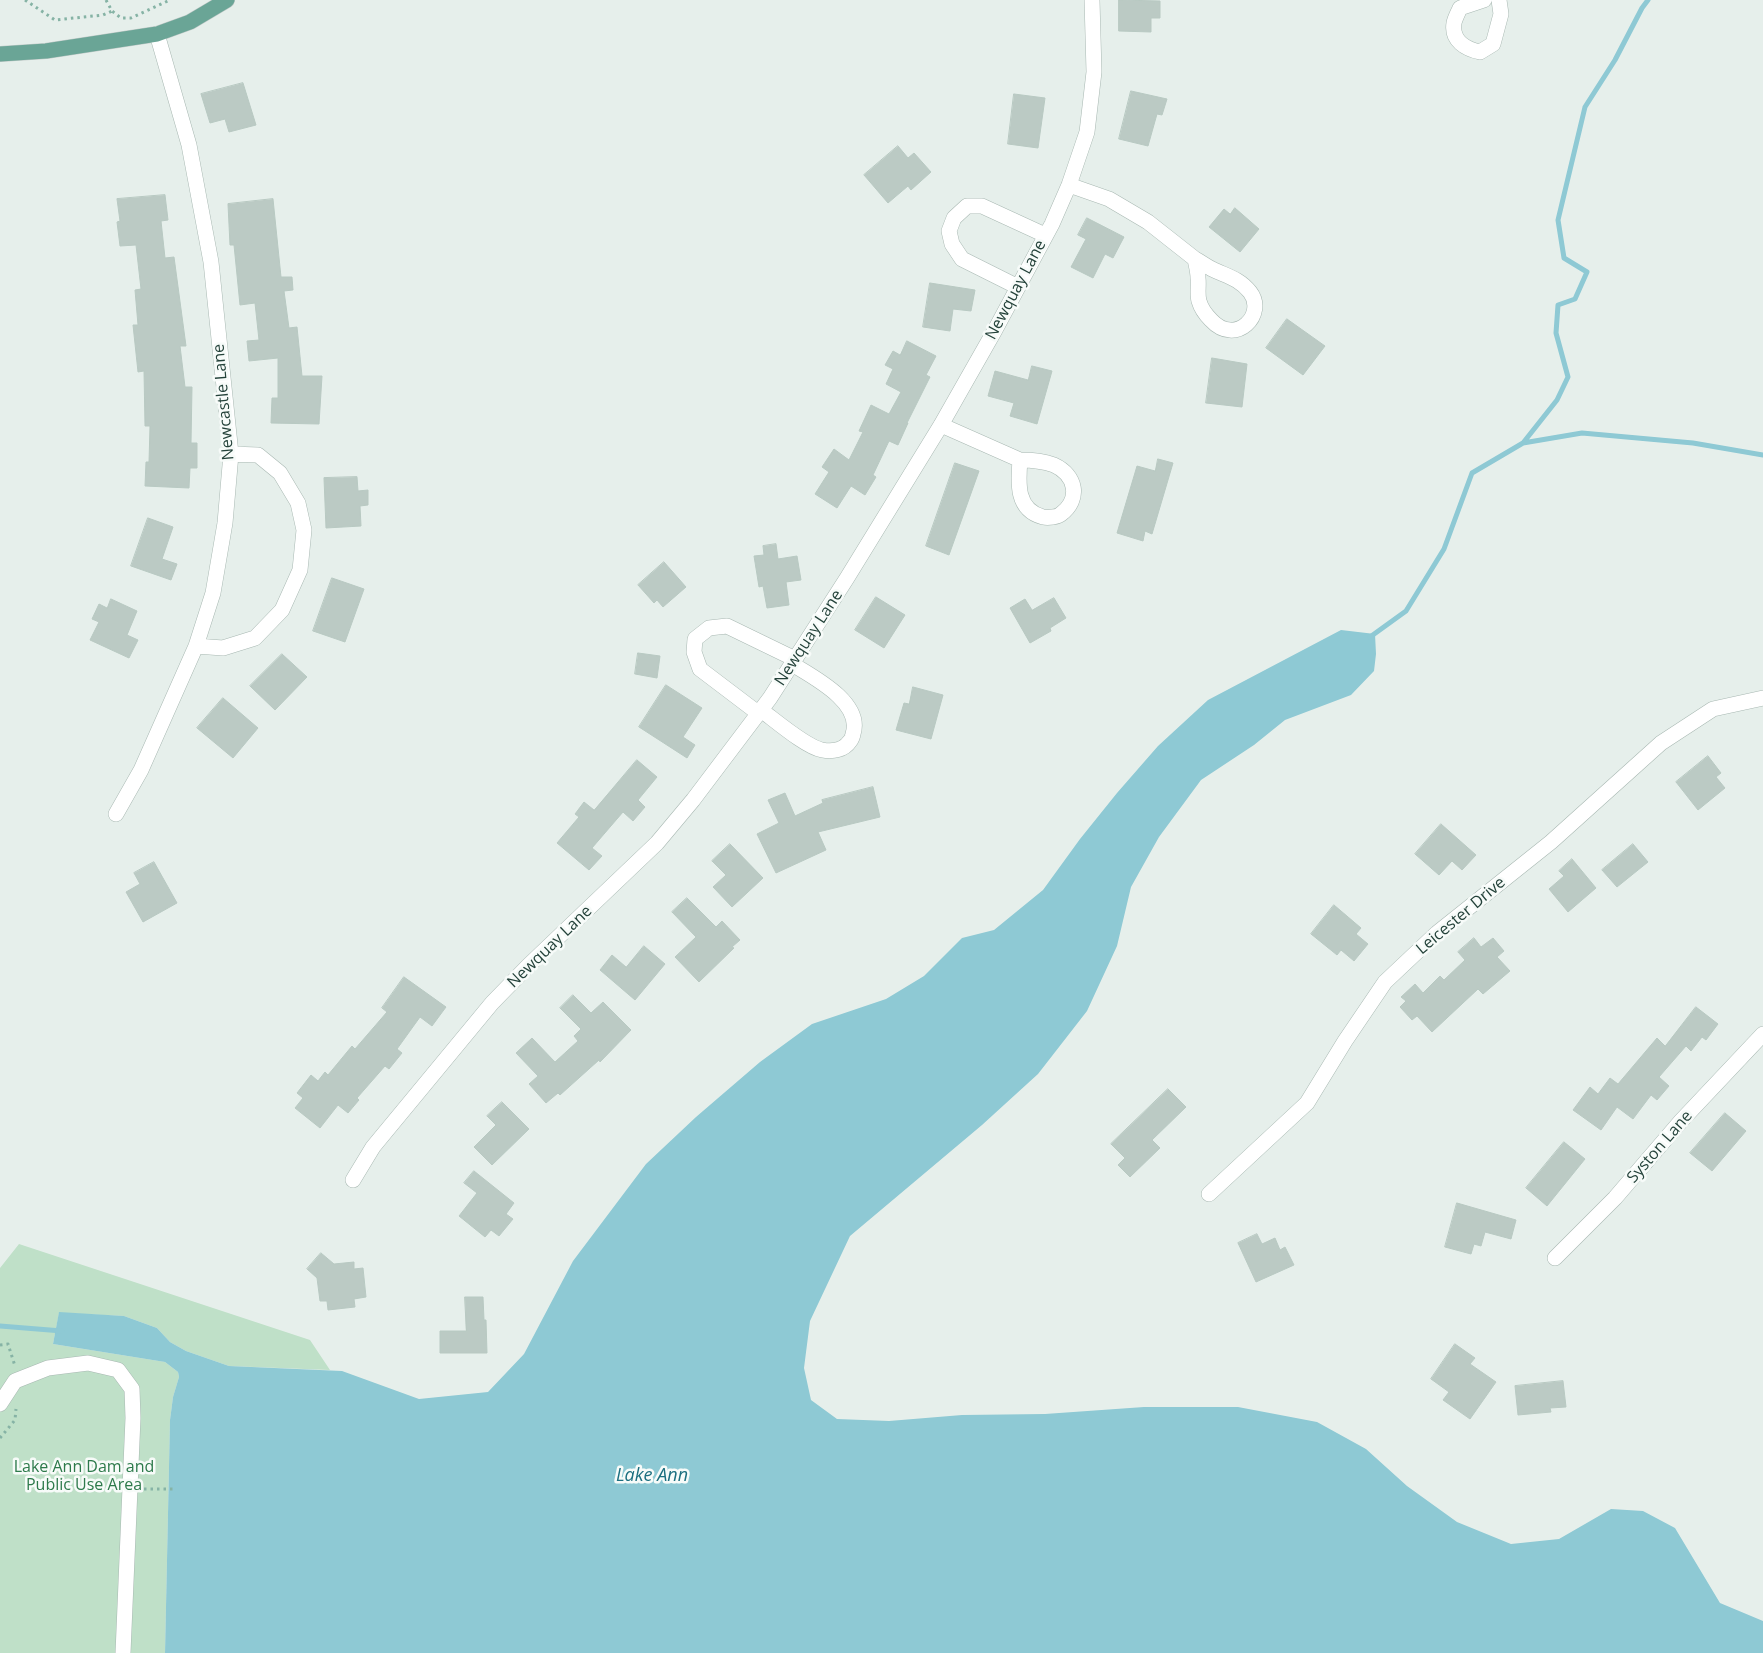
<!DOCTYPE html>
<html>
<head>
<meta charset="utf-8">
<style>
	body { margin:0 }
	canvas { display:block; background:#e6efeb }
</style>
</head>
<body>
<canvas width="1763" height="1653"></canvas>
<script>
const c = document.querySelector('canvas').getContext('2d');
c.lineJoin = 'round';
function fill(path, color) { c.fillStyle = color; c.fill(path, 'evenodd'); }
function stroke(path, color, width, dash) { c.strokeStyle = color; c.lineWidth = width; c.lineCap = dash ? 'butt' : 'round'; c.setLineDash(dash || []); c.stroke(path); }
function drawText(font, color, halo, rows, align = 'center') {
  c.font = font + ' "Open Sans",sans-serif'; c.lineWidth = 5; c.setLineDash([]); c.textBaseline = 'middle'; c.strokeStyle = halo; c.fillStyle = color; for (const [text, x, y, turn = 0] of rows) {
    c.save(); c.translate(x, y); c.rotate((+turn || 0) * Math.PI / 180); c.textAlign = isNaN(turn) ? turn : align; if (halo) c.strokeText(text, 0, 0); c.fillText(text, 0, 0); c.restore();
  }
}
fill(new Path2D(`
	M19,1244L310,1340L330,1370L229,1366L186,1351L170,1342L157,1328L124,1316L59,1313L53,1344L165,1362L178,1372L179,1377L173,1397L170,1420L165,1653H0V1268Z`), '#bfe0c8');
fill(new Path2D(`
	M1341,630L1375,634L1376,654L1374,671L1351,695L1285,720L1254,745L1201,780L1159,837L1131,887L1117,946L1087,1011L1038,1074L982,1125L850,1236L810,1321L804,1368L811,1400L837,1419L889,1421L962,1415L1045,1414L1144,1407H1238L1317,1422L1366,1449L1407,1486L1457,1522L1511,1544L1559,1539L1611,1509L1643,1511L1675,1528L1720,1603L1763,1621V1653H165L170,1420L173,1397L179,1377L178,1372L165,1362L53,1344L59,1312L124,1316L157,1328L170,1342L186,1351L229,1366L342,1371L419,1399L488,1392L524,1354L573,1261L646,1164L696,1117L760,1062L812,1024L886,999L924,976L962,938L994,930L1043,890L1080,839L1117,793L1158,746L1208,700Z`), '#8ec9d4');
stroke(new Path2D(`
	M1523,443L1557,400L1568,377L1556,333L1558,305L1575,299L1587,272L1564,258L1558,220L1585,107L1615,60L1642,8L1648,0
	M1370,637L1406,611L1444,549L1472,473L1523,443L1582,433L1693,443L1763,455
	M0,1326L62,1331`), '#8ec9d4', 5);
const building = new Path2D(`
	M1119,0L1160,1V18H1151V32L1119,31Z
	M243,83L256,125L229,132L225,119L210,123L201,94Z
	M1131,91L1167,99L1162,115L1157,114L1148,146L1119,139Z
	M1014,94L1045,98L1038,148L1008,144Z
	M898,146L908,158L914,153L931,172L911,190L908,186L888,203L864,175Z
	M165,195L168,220L161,221L165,258L174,257L186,346H180L185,387H192L191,443H197V468H190L189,488L145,486L146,462H149L150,426H145L144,371L138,372L133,325H138L135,290L141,289L136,245L120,246L117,222L120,221L117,199Z
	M273,199L281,277H292L293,290L284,291L289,328L297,327L302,376H322L319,424L271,423L272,398H278V358L249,361L247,341L259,340L255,303L240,305L234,245H230L228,204Z
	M1235,208L1259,229L1240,252L1209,227L1224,209L1230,214Z
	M1087,218L1124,237L1113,258L1105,254L1093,278L1071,267L1086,239L1078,235Z
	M930,283L975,290L971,311L953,309L950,331L923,327Z
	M1287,319L1325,346L1303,375L1266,348Z
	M907,341L936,356L926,375L930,377L907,423H908L898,445L889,441L873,475L876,477L865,495L851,486L837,508L815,494L829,472L822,467L834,449L849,460L863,432L859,431L871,405L889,414L901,392L886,384L893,369L885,365L893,351L900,355Z
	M1212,358L1247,364L1242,407L1206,403Z
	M1032,366L1052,371L1037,424L1010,416L1014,403L988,396L995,371L1028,380Z
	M1158,459L1173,463L1152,534L1145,531L1143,541L1117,533L1137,466L1155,471Z
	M955,463L979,471L949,555L926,546Z
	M357,477L358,491L368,490V505L360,506L361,526L326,528L324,478Z
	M148,518L173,527L162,559L177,564L171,580L131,566Z
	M776,544L778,559L797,556L801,580L786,582L789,605L767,608L763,586L759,587L754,556L764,555L763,546Z
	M664,562L686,587L663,607L657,600L654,603L638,585Z
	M332,578L364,589L345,642L313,631Z
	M876,597L905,615L884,648L855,630Z
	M1054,598L1066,618L1050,628L1051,631L1030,643L1010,608L1025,599L1032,610Z
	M111,599L137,611L127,635L138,640L129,658L90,640L99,622L92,619L99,604L107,608Z
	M638,653L660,656L657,678L635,674Z
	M282,654L307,677L275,710L250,686Z
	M666,685L702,708L683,737L695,745L687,758L639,727Z
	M913,687L943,695L931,739L896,730L904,703L909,704Z
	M223,698L258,728L233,758L197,728Z
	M1708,756L1721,773L1716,777L1725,788L1698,810L1676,782Z
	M637,760L657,777L638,800L645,807L633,821L623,812L592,848L602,856L589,870L557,843L579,817L575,814L584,802L594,810Z
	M873,787L880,817L818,832L826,850L776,873L757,834L779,823L768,800L785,793L795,816L823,803L822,800Z
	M1441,824L1476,855L1462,870L1452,861L1439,875L1415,854Z
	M730,844L763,878L732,907L713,887L726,875L712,861Z
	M1633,844L1648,862L1617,887L1602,870Z
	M1572,859L1596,888L1568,912L1549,889L1564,876L1559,871Z
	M154,862L177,903L143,922L126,892L140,884L134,873Z
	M687,898L716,927L722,921L740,940L732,947L734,948L699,982L675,957L696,937L672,912Z
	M1334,905L1361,928L1356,934L1368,944L1354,961L1341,950L1337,955L1311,934Z
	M1474,938L1481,947L1493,938L1504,951L1497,957L1510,971L1483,994L1478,989L1432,1032L1417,1016L1412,1020L1400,1007L1406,1001L1401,997L1415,984L1423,993L1440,976L1444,980L1465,960L1458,952Z
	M644,946L665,964L635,1000L600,970L612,955L626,967Z
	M404,977L446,1007L432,1026L420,1017L397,1049L402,1053L389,1069L385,1066L357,1098L359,1100L348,1113L338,1105L320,1128L295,1108L303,1098L297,1093L311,1075L318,1081L325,1072L328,1075L352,1046L355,1049L387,1012L382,1008Z
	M573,995L591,1013L603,1002L631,1030L600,1062L599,1060L560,1095L558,1093L546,1103L529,1084L538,1076L516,1053L532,1038L555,1062L578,1041L574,1036L581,1029L560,1008Z
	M1696,1007L1718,1024L1706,1040L1702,1037L1691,1051L1686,1046L1659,1077L1669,1086L1657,1100L1651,1095L1633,1119L1617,1107L1601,1130L1573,1110L1590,1087L1598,1094L1610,1078L1618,1084L1657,1038L1665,1046Z
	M1168,1089L1186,1107L1152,1140L1160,1148L1130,1177L1118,1165L1125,1158L1111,1144Z
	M502,1102L529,1129L492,1165L474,1147L496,1125L487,1116Z
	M1725,1113L1746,1131L1712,1171L1690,1153Z
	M1564,1142L1585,1159L1547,1206L1526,1188Z
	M474,1171L514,1203L506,1214L513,1219L499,1236L491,1230L485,1237L459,1216L477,1193L464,1183Z
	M1457,1203L1516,1220L1511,1239L1485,1232L1481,1246L1474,1244L1471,1254L1445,1247Z
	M1257,1234L1262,1244L1275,1238L1280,1250L1285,1247L1294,1265L1256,1282L1238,1243Z
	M321,1253L334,1264L354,1262V1269L363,1268L366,1297L354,1299L355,1307L328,1310L327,1301H320L317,1278L307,1269Z
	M465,1297H483L484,1320H486L487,1353H440V1331H466Z
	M1455,1344L1475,1358L1470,1364L1496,1382L1470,1419L1443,1400L1449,1392L1431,1379Z
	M1563,1381L1566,1407L1550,1408L1551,1412L1518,1415L1515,1386Z`);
fill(building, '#bbcac4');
stroke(building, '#b8c9c2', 1);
const minor = new Path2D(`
	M1484,0L1460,8C1458,13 1455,18 1454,23C1451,41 1466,49 1480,52L1493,44L1501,14L1499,0
	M1069,185L1109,199L1148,222L1195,259C1196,265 1198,271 1198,278C1199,285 1197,294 1199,301C1201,308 1206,315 1211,320C1236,347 1267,314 1250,292C1239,278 1226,276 1212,269C1206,266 1201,262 1195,259
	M1018,287L962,259L952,244L949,231L954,218L967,206H982L1045,235
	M941,425L1020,460C1018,483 1016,510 1043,517C1048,518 1058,517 1061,514C1081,499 1076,475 1054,465C1043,461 1032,460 1020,460
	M196,646L223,648L255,638L282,610L300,570L304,530L298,503L280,473L258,455L231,454
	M761,710C776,721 806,747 822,750C833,752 844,750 850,741C851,741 853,735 853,734C863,703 815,678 792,664
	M758,713L700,669L694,652L695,639L709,628L727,626L795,659
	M116,814L141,770L196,646L213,593L225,523L231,454L211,262L189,145L157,34
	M353,1180L373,1147L492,1003L528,966L657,843L693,800L770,698L847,578L941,425L995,330L1052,224L1069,185L1087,132L1094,72L1092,0
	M1209,1194L1307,1103L1345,1041L1385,982L1437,933L1551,842L1661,743L1713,709L1763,698
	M1555,1258L1615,1198L1681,1121L1763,1034
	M0,1404L15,1381L48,1368L88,1363L118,1370L132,1389L133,1418L130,1488L123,1653`);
const major = new Path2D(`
	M0,54L46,51L157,34L190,22L227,0`);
stroke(minor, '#a8b8b2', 16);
stroke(major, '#c2cac8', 16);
stroke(new Path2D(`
	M25,0L55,20L103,15L112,11
	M106,0L112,11L121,18H131L170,0
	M0,1345L8,1344L15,1366
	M0,1438L15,1420L16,1409
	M144,1489H173`), '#86b3a5', 3, [2.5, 4]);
stroke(minor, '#fff', 15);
stroke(major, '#6aa596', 15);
drawText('16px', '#24423a', '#f7fbf9', [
	["Newquay Lane",1016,290,-62],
	["Newcastle Lane",224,402,-95],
	["Newquay Lane",809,638,-57],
	["Leicester Drive",1461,916,-40],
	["Newquay Lane",550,947,-44],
	["Syston Lane",1660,1147,-49]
]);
drawText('16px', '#2d7a4b', '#f7fbf9', [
	["Lake Ann Dam and",84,1467],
	["Public Use Area",84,1485]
]);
drawText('italic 18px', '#1c6f80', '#f7fbf9', [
	["Lake Ann",652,1476]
]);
</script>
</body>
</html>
